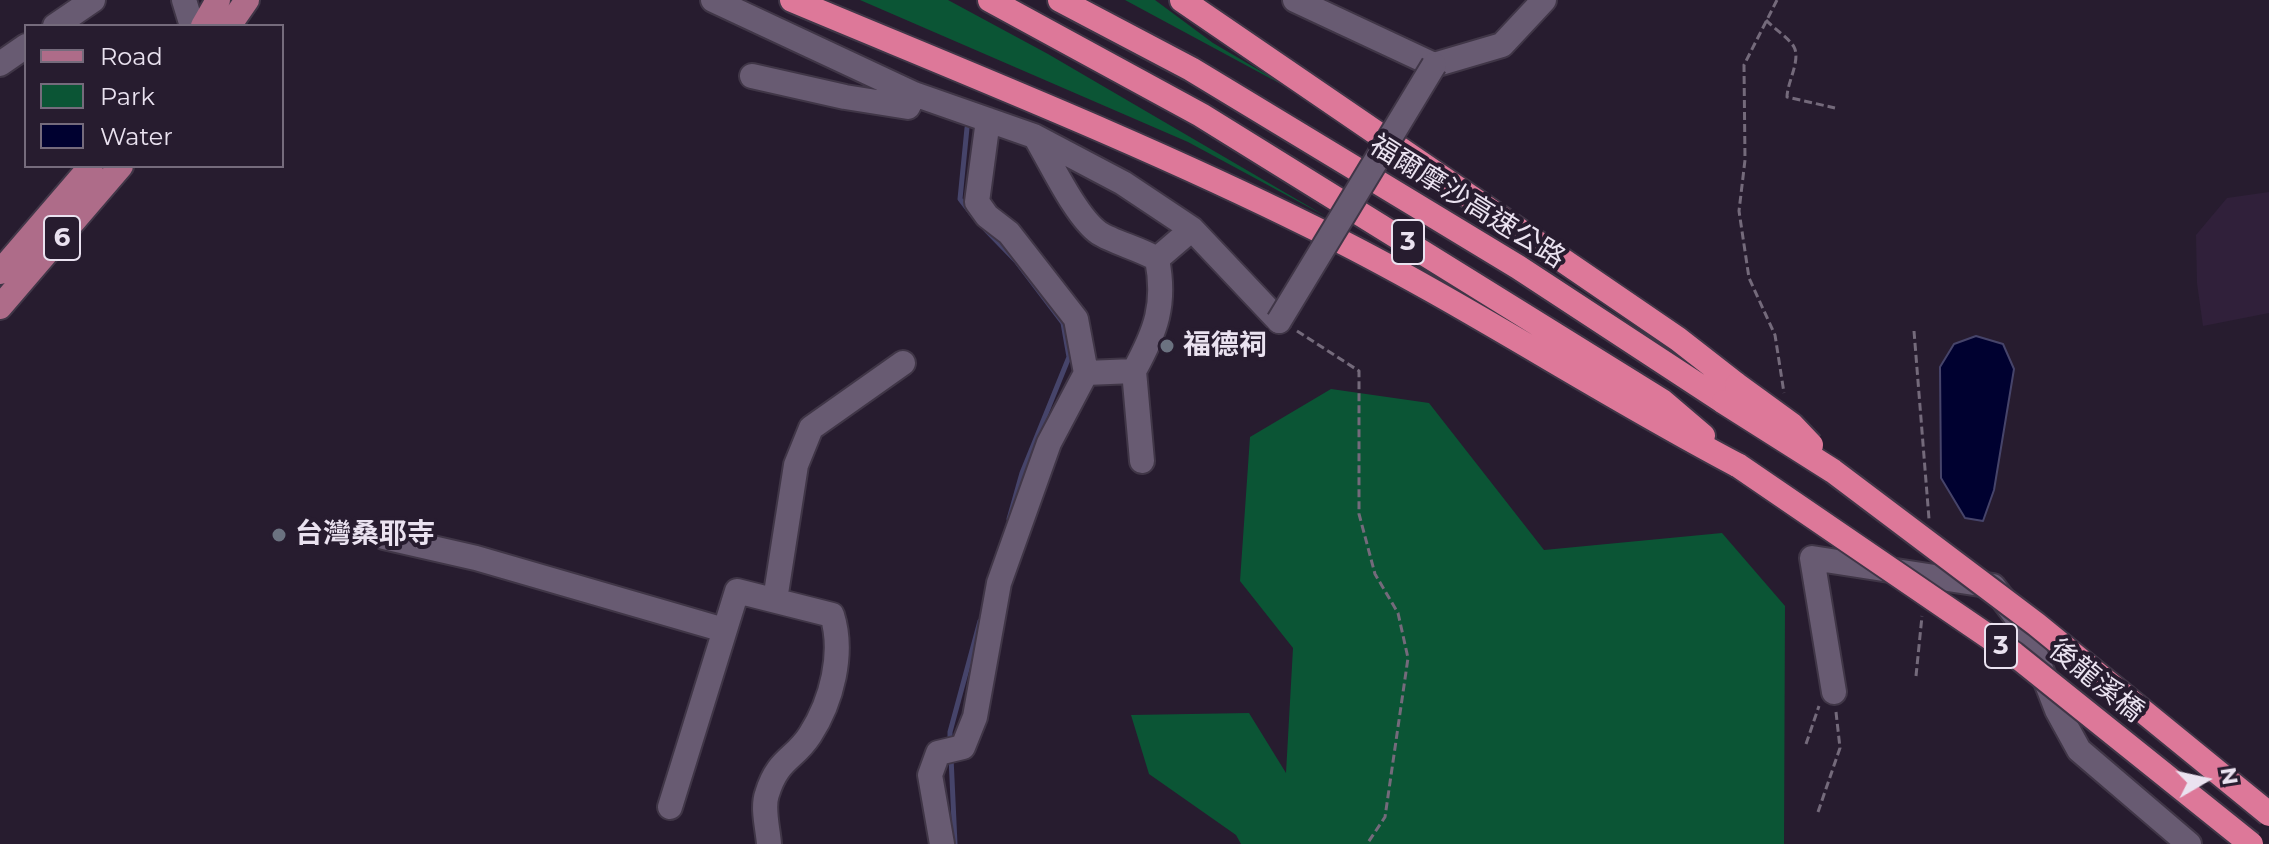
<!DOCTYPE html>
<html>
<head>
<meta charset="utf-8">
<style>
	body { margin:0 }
	#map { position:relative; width:2269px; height:844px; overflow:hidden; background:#271c2f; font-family:Montserrat,sans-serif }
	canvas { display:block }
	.legend { position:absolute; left:24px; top:24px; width:260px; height:144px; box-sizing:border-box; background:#271c2f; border:2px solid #756b7c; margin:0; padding:10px 14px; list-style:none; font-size:24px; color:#eae2f0 }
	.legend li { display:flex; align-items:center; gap:16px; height:40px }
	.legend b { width:40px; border:2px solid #756b7c }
	.north { position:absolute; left:2165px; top:740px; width:80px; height:80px; -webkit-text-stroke:6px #271c2f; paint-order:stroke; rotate:81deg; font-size:22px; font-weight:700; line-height:32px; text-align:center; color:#eae2f0 }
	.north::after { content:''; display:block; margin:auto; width:28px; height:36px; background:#eae2f0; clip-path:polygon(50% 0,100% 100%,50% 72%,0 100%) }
</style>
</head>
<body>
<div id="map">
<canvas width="2269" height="844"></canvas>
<ul class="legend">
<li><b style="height:10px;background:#ae6c89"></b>Road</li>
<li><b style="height:22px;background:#0b5535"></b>Park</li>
<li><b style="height:22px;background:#000130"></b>Water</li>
</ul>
<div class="north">N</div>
</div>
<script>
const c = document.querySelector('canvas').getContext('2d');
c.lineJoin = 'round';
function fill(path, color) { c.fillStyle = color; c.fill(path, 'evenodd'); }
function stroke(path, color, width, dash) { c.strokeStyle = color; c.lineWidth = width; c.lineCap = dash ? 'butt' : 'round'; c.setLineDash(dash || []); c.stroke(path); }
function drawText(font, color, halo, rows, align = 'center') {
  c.font = font + ' Montserrat,"Noto Sans TC",sans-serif'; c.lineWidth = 8; c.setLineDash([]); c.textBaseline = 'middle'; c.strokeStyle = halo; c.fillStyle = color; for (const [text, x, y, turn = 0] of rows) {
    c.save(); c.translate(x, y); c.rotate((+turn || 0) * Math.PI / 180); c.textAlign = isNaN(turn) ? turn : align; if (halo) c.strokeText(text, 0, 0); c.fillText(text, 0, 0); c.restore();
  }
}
fill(new Path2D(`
	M2269,192V313L2203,326L2197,283L2196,235L2227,198Z`), '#30203a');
fill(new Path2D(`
	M860,0H948L1048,54L1327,217L1188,142Z
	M1125,0H1155L1213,43L1303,96Z
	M1331,389L1429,403L1544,550L1722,533L1785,606L1784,844H1241L1236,835L1149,774L1131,715L1249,713L1286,773L1293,648L1240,581L1250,437Z`), '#0b5535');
const water = new Path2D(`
	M1976,336L2003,344L2014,369L1994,490L1983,521L1965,518L1941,478L1940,367L1954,344Z`);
fill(water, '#000130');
stroke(water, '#46446a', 2);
stroke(new Path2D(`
	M967,128L960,199L973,216
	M985,229L1016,261L1063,323L1069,357L1022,473L1009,519
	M950,743V732L980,621
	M951,757L955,844`), '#46446a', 5);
const minor = new Path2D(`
	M184,0L192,26
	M713,0L914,94L1034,136L1123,183L1192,229L1279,321
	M1295,0L1434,65L1502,45L1544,0
	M55,26L93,0
	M0,64L26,46
	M752,76L845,97L908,107L914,94
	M1036,138C1051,163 1076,217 1099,233C1113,242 1140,249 1157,259C1166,304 1156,331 1134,371L1086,373
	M1157,259L1192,229
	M1134,371L1142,461
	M384,537L476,558L724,630
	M775,600L796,465L811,428L903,363
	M1834,692L1812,558L1993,586L2026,630L2057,710L2079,750L2189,844
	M670,807L737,591L832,615C844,653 832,701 810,735C794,760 778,758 767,794C762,808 768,829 769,844
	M942,844L930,775L938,753L963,747L975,717L999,583L1049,443L1086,373L1076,319L1009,233L987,216L977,202L988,120`);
const major = new Path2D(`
	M203,26L218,0
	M229,26L247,0
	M0,272L91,166
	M0,307L121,166`);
const highway = new Path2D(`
	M792,0C966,73 1143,143 1312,227C1459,299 1594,390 1739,466
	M990,0L1201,115L1662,401L1703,436
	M1060,0L1191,69L1518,267L1724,402
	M1182,0L1678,339L1737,385`);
stroke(minor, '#403647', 28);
stroke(major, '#403647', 28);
stroke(highway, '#403647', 28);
stroke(new Path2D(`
	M1777,0L1744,65L1745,160L1739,211L1749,278L1775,335L1784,393
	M1766,20C1773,28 1789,38 1794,47C1801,60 1787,83 1787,97L1835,108
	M1297,331L1359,371V514L1375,574L1398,613L1408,658L1385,817L1367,844
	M1914,331L1929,519
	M1916,676L1922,616
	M1806,744L1819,706
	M1818,812L1840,748L1836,712`), '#746a7b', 3, [8, 4]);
stroke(minor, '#685b72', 24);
stroke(major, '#ae6c89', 24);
stroke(highway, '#dd7899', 24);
const minorBridge = new Path2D(`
	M1279,321L1434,65`);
const highwayBridge = new Path2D(`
	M1737,385L1792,425L1811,445
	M1724,402L1833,471L2036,624L2269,814
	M1739,466L2014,654L2251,844`);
stroke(minorBridge, '#403647', 28, []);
stroke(highwayBridge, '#403647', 28, []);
stroke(minorBridge, '#685b72', 24);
stroke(highwayBridge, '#dd7899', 24);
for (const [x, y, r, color] of [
	[1167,346,8,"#6b7280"],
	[279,535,8,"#6b7280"]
]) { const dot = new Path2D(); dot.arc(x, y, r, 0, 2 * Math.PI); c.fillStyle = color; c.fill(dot); stroke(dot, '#271c2f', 3); }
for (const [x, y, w] of [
	[62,238,36],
	[1408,242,32],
	[2001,646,32]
]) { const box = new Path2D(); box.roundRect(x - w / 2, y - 22, w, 44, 6); c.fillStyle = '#271c2f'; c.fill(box); stroke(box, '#eae2f0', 2); }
drawText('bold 26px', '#eae2f0', null, [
	["6",62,238],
	["3",1408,242],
	["3",2001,646]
]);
drawText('28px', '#eae2f0', '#271c2f', [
	["福爾摩沙高速公路",1467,202,32],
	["後龍溪橋",2096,681,39]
]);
drawText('bold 28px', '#eae2f0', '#271c2f', [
	["福德祠",1183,346],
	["台灣桑耶寺",295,535]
], 'left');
</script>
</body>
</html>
